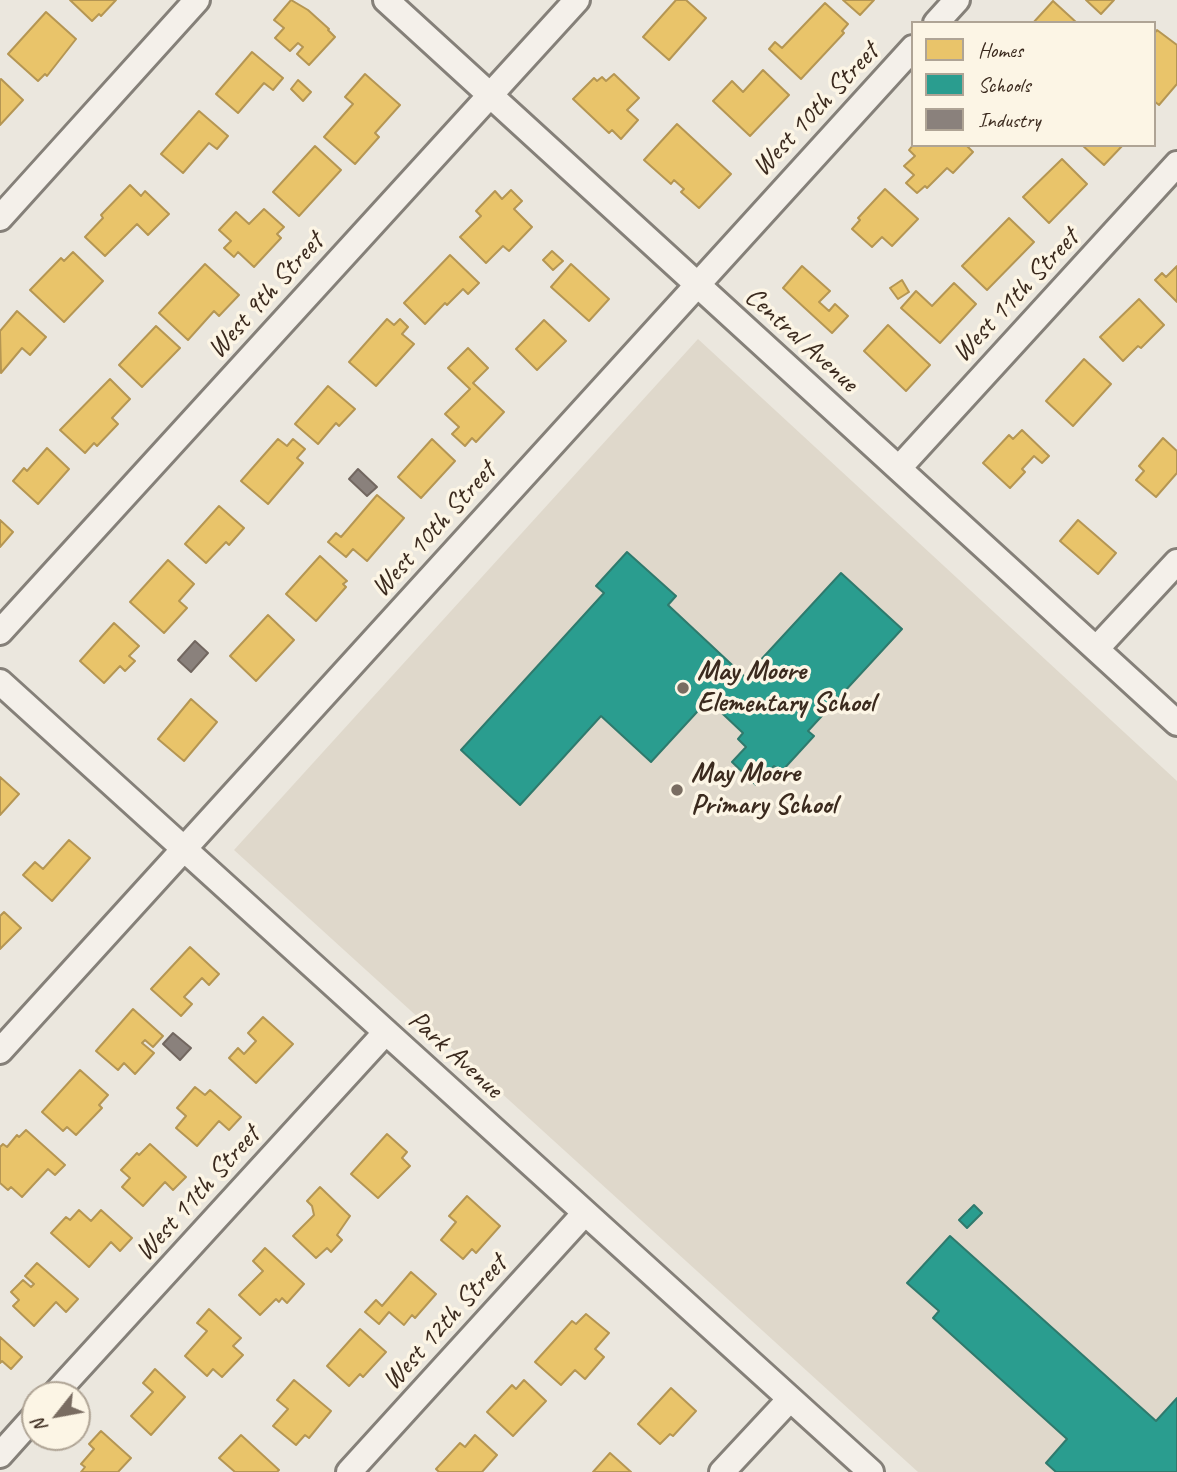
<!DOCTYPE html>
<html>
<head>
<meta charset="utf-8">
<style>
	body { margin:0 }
	#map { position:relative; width:1177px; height:1472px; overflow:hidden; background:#ebe7de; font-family:Caveat,sans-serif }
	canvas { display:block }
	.legend { position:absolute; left:911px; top:21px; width:245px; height:126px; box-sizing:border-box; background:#fcf5e5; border:2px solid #afa495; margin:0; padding:9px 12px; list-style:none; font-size:21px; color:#3b2a1e }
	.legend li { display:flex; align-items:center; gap:14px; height:35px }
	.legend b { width:35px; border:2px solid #afa495 }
	.north { position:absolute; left:21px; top:1381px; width:70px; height:70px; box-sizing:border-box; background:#fcf5e5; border:2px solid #afa495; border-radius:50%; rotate:239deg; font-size:19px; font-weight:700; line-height:28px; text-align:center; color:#3b2a1e }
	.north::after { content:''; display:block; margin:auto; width:24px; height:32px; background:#796c61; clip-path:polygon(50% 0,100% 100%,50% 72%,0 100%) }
</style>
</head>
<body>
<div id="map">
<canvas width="1177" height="1472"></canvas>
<ul class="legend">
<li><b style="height:19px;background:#e9c46a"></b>Homes</li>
<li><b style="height:19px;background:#2a9d8f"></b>Schools</li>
<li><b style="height:19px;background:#8a817c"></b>Industry</li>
</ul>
<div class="north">N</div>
</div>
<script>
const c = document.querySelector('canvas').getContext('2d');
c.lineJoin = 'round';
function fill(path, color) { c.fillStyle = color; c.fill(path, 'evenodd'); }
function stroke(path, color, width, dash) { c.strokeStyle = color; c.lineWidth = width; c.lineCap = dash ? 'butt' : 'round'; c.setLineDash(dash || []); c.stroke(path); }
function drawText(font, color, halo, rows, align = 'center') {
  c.font = font + ' Caveat,sans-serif'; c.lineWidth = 7; c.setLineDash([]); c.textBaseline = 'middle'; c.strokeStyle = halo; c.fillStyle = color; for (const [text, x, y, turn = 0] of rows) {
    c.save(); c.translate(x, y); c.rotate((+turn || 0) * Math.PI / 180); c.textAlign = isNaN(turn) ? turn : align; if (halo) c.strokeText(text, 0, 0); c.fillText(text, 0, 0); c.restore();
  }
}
fill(new Path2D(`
	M698,339L1177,781V1472H918L234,850Z`), '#dfd8cb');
const homes = new Path2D(`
	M70,0H116L101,16L99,14L92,21Z
	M291,0L308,10L329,29L328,30L335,37L309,65L297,54L303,47L298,43L290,51L275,38L284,28L274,20Z
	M676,0H686L706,18L669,60L643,37Z
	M843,0H874L860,15Z
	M1086,0H1114L1101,14Z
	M1053,1L1077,23H1033Z
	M825,3L848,24L842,31L844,33L801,79L769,49L775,42L782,48Z
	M46,12L76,39L47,76L45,74L38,81L8,54Z
	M1157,30L1177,45V84L1159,105L1154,101V34Z
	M252,52L283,78L273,90L264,83L238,113L216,94Z
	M763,70L789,95L750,136L713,101L732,81L743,92Z
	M365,74L400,105L375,133L379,137L355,164L324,137L353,104L345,97Z
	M614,74L639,98L627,110L638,120L621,139L612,130L609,133L573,99L594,78L597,81L602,77L606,81Z
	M1,79L23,100L0,125V80Z
	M298,80L311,92L303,101L291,89Z
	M199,111L228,136L217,149L209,143L183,173L161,154Z
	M677,124L731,174L699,208L681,192L684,189L674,180L671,184L644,160Z
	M913,145H966L973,152L953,173L947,168L927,188L925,186L917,193L906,183L914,175L904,166L915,156L909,150Z
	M1082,145H1123L1104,165Z
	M315,146L341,170L299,216L273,192Z
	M1062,159L1087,184L1049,223L1023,197Z
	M130,185L141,196L145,191L169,214L148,235L137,224L105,256L85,237L103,218L101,215Z
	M885,189L918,219L892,246L882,237L872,247L852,229L860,220L858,218Z
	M511,190L522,201L514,209L532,227L509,251L503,246L486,263L460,237L481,216L476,211L495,191L502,199Z
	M264,209L284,227L277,234L281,238L254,267L238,252L234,257L224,248L231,241L219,230L236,212L249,224Z
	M1009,218L1034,242L987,290L962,266Z
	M552,251L563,261L553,270L543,260Z
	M73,252L103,281L64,322L30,290L61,258L64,261Z
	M450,255L479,283L468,294L463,289L447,305L445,303L425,324L404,303Z
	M205,264L239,295L219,316L214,311L188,340L159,313Z
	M571,264L609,299L589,321L551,287Z
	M802,266L830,291L819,302L829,311L835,304L848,316L832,333L783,288Z
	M1177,266V302L1155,280L1162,273L1166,277Z
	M902,280L909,292L898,299L890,288Z
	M954,283L976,304L940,343L901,308L916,291L932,306Z
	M1139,299L1164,325L1141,348L1138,346L1123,361L1100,337Z
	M17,311L46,337L30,355L22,348L1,373L0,331Z
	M387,319L394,325L400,319L408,327L402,334L414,344L376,386L349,362Z
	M544,320L566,341L537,370L516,349Z
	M888,325L930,365L906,391L864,351Z
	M156,326L180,348L142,387L119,365Z
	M468,348L488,368L473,383L504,412L476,442L472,438L465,446L452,434L459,427L445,414L470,389L448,368Z
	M1084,359L1111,384L1073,426L1046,401Z
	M110,379L130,399L112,418L118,424L97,446L94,443L85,453L60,430Z
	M328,386L355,409L339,426L336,423L318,444L295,424Z
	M1022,430L1049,456L1042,463L1034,456L1022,469L1025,472L1010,488L983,463L1009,435L1013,439Z
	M1163,438L1177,451V473L1156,497L1136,480L1144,471L1139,466Z
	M278,439L287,446L293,439L305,449L297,458L303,463L268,504L241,481Z
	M432,439L455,461L421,498L398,477Z
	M47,448L69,469L38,504L13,481L24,468L27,471Z
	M377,495L404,518L367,561L353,549L346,557L328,542L336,533L341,537Z
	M219,506L244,528L229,545L226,542L206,563L185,544Z
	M0,520L13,532L0,547Z
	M1078,520L1116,553L1098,574L1060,541Z
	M320,556L347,581L343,584L346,587L316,621L286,594Z
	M168,560L194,584L179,601L187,608L164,633L130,602Z
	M268,615L294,640L256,681L230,656Z
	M114,623L139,646L129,656L135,661L125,671L120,666L104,683L80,661Z
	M191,699L217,722L184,761L158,739Z
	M0,777L19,794L0,815Z
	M69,840L90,858L52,901L23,875L35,862L43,869Z
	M4,912L21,928L0,949V916Z
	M190,947L219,974L209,985L202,978L184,997L192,1004L181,1016L151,989Z
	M133,1009L163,1036L153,1047L145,1040L142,1043L154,1053L135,1074L124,1063L118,1070L96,1051Z
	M263,1017L293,1044L256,1083L229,1058L238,1048L244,1054L256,1041L248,1033Z
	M80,1070L108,1095L99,1105L102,1108L76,1135L67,1127L63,1131L42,1112Z
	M195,1087L205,1095L210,1090L241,1117L229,1130L219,1121L197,1146L176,1128L186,1116L177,1108Z
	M26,1130L65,1165L55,1175L48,1169L22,1197L11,1187L8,1190L0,1183V1147L3,1144L7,1147L17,1135L19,1137Z
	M387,1134L407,1152L402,1158L410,1166L378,1198L351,1174Z
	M150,1144L186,1177L173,1190L165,1182L143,1206L122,1187L130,1178L121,1170L137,1153L139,1155Z
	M320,1187L350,1216L337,1235L342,1240L331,1252L327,1248L316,1258L293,1236L314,1215L312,1206L307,1201Z
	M467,1196L500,1226L476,1253L472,1249L463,1259L441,1240L456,1222L449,1216Z
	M79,1210L91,1221L101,1210L132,1238L120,1251L111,1242L89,1267L51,1233L66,1217L70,1220Z
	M265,1248L304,1284L287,1303L282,1298L279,1302L276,1299L260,1315L239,1295L263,1271L253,1261Z
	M37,1263L78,1299L66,1312L56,1302L34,1326L13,1306L19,1300L11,1292L23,1280L31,1287L34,1284L25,1276Z
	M411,1272L436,1294L415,1318L412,1315L404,1325L389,1312L379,1324L365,1312L376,1300L382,1306Z
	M209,1309L241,1338L233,1346L243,1355L222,1377L213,1369L207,1376L185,1356L207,1331L197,1323Z
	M586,1314L609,1333L595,1349L604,1357L585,1379L575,1370L561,1385L535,1362L572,1321L576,1324Z
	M360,1329L386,1352L363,1377L360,1374L349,1386L327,1366Z
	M0,1337L22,1357L11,1369L2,1361L0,1363Z
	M155,1369L185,1397L151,1435L131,1416L153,1392L143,1383Z
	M294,1380L331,1411L309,1438L305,1435L296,1445L273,1426L288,1409L277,1400Z
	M524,1380L546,1401L513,1436L487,1412L512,1385L516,1389Z
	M671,1388L696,1411L673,1436L670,1434L660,1444L638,1424Z
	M101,1431L131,1458L118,1472H81L85,1467L81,1464L94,1449L89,1444Z
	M241,1435L279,1470L277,1472H235L219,1458Z
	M475,1435L497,1455L482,1472H439L436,1469L460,1443L465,1447Z
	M610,1453L631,1472H593Z`);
fill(homes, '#e9c46a');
stroke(homes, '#b59653', 2);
const schools = new Path2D(`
	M627,552L676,596L668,605L745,677L841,573L902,629L808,731L814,736L781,772L774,766L756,785L732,762L746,747L738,739L743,733L708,700L651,762L601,716L520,805L461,750L604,593L596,586Z
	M974,1205L982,1213L967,1228L959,1220Z
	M950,1236L1156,1421L1177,1398V1472H1056L1046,1463L1067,1439L933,1318L939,1311L907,1283Z`);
fill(schools, '#2a9d8f');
stroke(schools, '#2f7a6d', 2);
const industry = new Path2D(`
	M358,469L377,487L367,496L349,479Z
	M195,641L208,653L191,672L178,660Z
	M173,1033L191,1048L180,1060L163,1044Z`);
fill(industry, '#8a817c');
stroke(industry, '#726760', 2);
const minor = new Path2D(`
	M386,0L1177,723
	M936,23L957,0
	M0,218L197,0
	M899,468L1177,164
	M0,632L577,0
	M1097,648L1177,562
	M0,682L871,1472
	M0,1051L913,48
	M54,1395L386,1032
	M0,1455L35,1416
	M349,1472L584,1214
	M722,1472L790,1399`);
stroke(minor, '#858079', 30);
stroke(minor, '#f4f0ea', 24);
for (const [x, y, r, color] of [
	[683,688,7,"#796c61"],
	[677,790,7,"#796c61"]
]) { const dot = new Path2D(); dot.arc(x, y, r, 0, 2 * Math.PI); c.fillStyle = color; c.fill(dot); stroke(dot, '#fcf5e5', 2.5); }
drawText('28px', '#3b2a1e', '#fcf5e5', [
	["West 10th Street",816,110,-47],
	["West 9th Street",266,296,-48],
	["West 11th Street",1016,296,-47],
	["Central Avenue",801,340,42],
	["West 10th Street",434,530,-48],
	["Park Avenue",455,1055,42],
	["West 11th Street",198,1194,-48],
	["West 12th Street",445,1323,-48]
]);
drawText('bold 28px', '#3b2a1e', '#fcf5e5', [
	["May Moore",697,672],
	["Elementary School",697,704],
	["May Moore",691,774],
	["Primary School",691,806]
], 'left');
</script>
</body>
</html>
